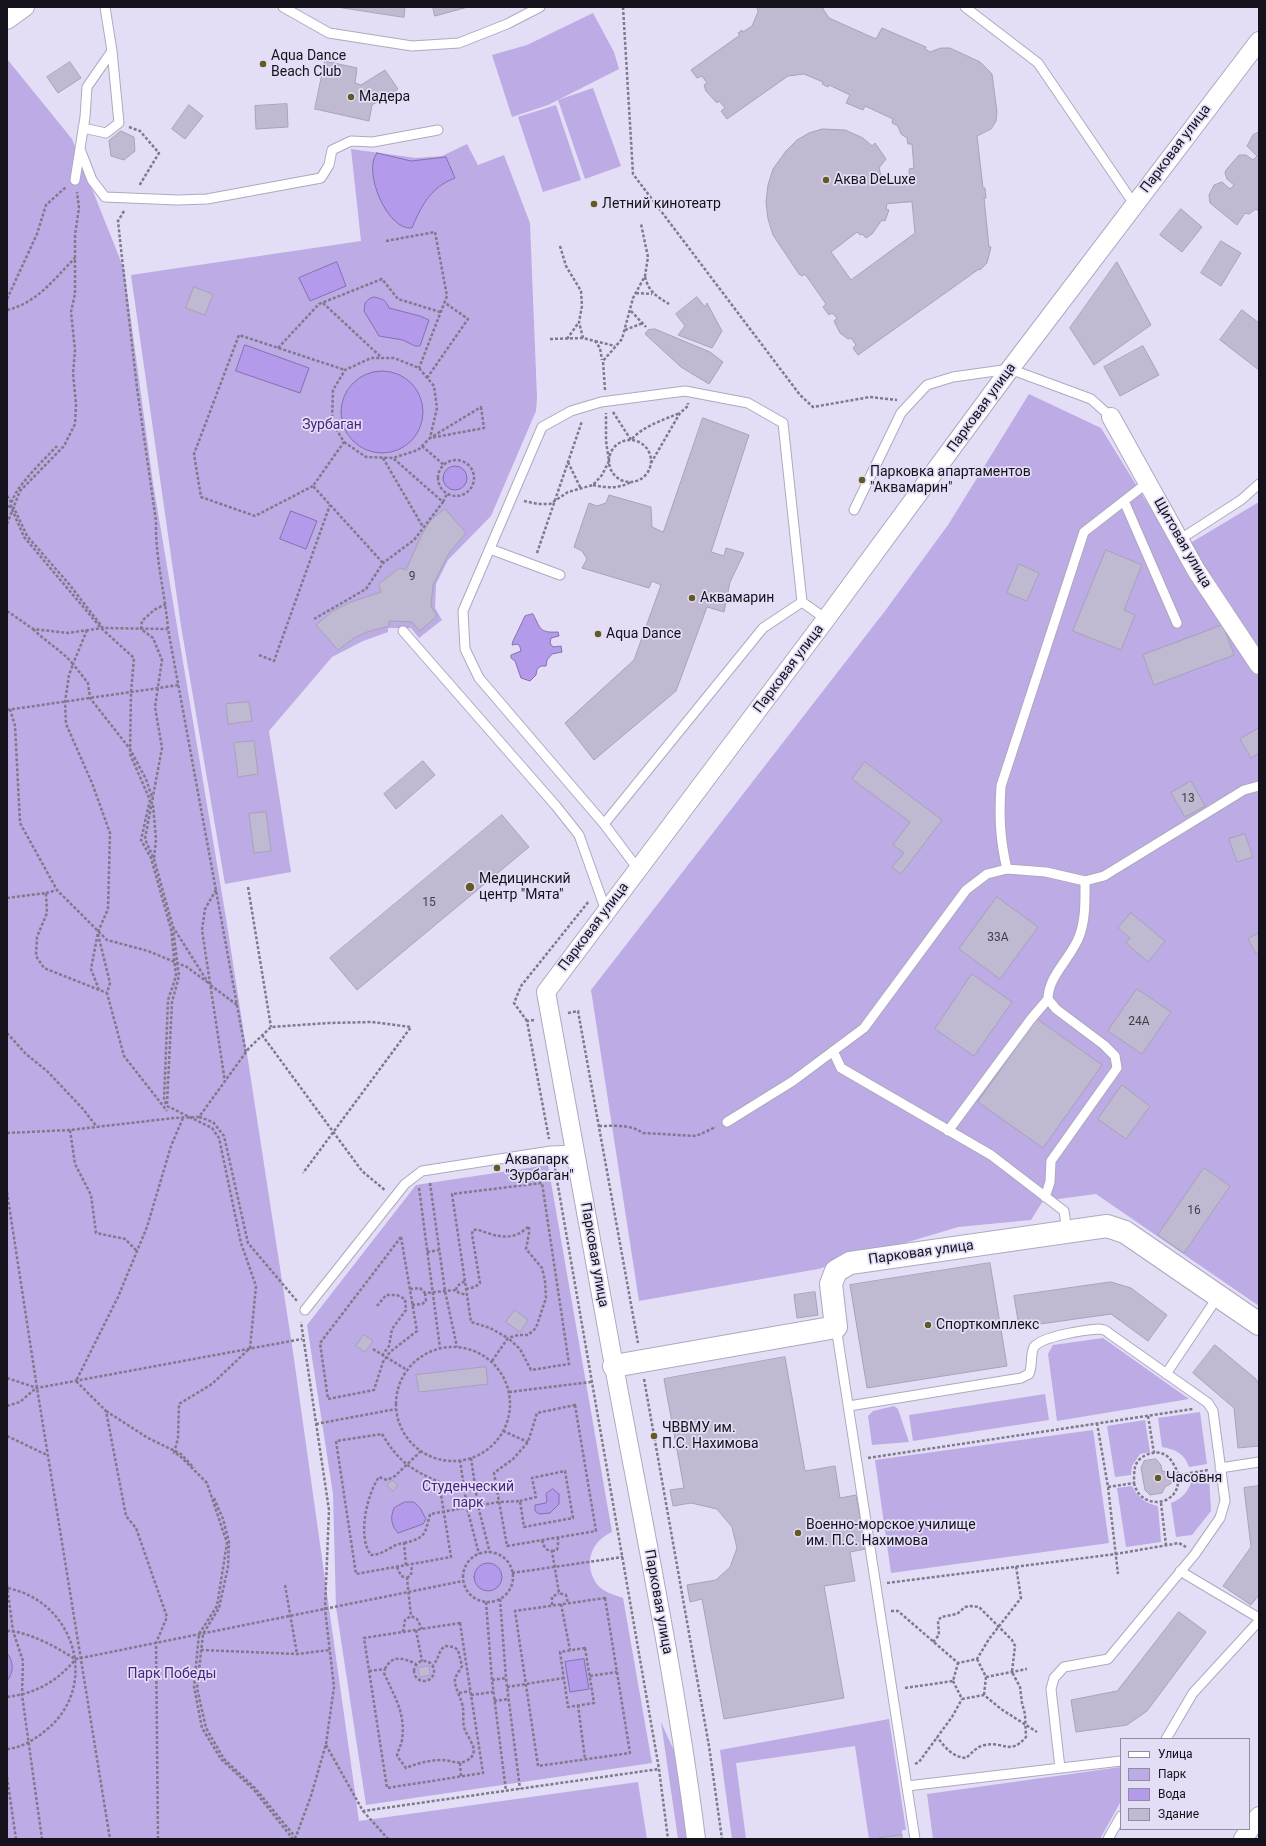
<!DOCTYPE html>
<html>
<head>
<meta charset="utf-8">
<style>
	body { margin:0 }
	#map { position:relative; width:1266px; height:1846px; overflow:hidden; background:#e4ddf6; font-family:Roboto,sans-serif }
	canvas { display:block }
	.frame { position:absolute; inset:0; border:8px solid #15121b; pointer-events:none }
	.legend { position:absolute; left:1120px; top:1738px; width:130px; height:92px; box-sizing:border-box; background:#e4ddf6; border:1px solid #918c9e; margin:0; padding:5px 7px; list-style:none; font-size:12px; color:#15121b }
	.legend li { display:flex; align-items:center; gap:8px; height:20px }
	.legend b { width:20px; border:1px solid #918c9e }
</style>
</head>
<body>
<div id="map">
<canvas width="1266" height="1846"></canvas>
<div class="frame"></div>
<ul class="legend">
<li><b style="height:5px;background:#fff"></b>Улица</li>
<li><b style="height:11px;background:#bcabe4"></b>Парк</li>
<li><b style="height:11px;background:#b49aeb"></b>Вода</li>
<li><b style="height:11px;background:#bfb9d1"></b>Здание</li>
</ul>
</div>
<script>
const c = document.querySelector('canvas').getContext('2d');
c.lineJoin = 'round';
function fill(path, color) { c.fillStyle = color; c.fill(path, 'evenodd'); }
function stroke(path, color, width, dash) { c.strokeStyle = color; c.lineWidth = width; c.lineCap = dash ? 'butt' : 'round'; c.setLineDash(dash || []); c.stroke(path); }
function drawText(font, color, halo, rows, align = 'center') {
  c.font = font + ' Roboto,sans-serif'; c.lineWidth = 3.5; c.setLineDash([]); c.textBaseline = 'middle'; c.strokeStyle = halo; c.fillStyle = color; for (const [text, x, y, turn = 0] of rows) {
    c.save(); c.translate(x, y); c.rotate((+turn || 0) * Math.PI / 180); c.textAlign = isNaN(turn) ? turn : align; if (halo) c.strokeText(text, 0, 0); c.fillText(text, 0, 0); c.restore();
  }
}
fill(new Path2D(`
	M593,13L614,52L619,69L548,105L512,117L492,55L527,45Z
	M7,59L72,139L124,269L153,483L226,918L293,1352L359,1821L638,1782L647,1839H7Z
	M593,88L621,166L585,179L558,100Z
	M556,105L581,180L543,192L518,117Z
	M467,144L478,165L504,155L530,223L537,398L536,411L491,516L448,560L436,584L435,608L442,620L419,638L411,628H388V632L363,641L332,657L269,731L291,872L225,884L181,626L131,275L361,241L351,149L416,158L442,156Z
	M1029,394L1101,428L1177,551L1259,502V1306L1096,1194L1043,1201L1031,1220L958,1227L818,1269L639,1301L591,990L885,611L948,525Z
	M548,1165L612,1532C592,1541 583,1562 596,1583C601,1591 614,1595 623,1598L652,1763L366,1805L336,1607L333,1494L307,1325L416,1185Z
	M1103,1338L1189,1399L1057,1421L1048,1354L1053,1345Z
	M1045,1394L1049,1420L913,1441L909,1415Z
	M894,1406L898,1409L909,1442L872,1445L868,1416L873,1411Z
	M1200,1412L1207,1464L1189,1467C1185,1454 1175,1449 1162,1447L1158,1418Z
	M1145,1420L1150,1452L1140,1454L1132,1466L1131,1475L1115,1477L1107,1426Z
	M1093,1430L1109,1543L891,1573L875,1460Z
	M1209,1476L1211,1511L1192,1535L1176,1537L1171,1503C1184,1498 1188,1491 1193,1478Z
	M1132,1486C1138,1498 1145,1503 1158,1506L1161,1542L1126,1547L1117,1488Z
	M889,1719L906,1830H902V1839H869L855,1746L736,1763L746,1839H732L720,1750Z
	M661,1722L675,1753L687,1839H678Z
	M1121,1767V1801L1100,1839H933L927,1794Z`), '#bcabe4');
const water = new Path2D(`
	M377,153L411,161L446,157L455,178C431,187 421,206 412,228C387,231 362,170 377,153Z
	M337,262L346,286L310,301L299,278Z
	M374,297C383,299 386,300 389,308L420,316L429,320L420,346H415L403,340L379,336L364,311L365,303L369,299Z
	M245,345L309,368L300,393L236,371Z
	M341 412a41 41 0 1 1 82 0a41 41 0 1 1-82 0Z
	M443 478a12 12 0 1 1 24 0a12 12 0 1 1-24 0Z
	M291,511L317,521L306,549L280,539Z
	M533,614C541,629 539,633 558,632L559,636L551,638L550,643L553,647L561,646L562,652L552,654L547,660L546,666H541L537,669L536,675L530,681L521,678L515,661L511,658V655L521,651L520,647L518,644L512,645L513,641L525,616Z
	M553,1489L559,1494V1504L550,1513L539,1514L535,1511V1505L546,1503L547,1500L546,1494Z
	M405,1502H414L420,1508L426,1519L423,1524L398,1533C391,1525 390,1518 394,1508Z
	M474 1577a14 14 0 1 1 28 0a14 14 0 1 1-28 0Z
	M7,1653C14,1662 14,1672 7,1681Z
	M584,1659L589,1689L570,1692L565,1662Z`);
fill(water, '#b49aeb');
stroke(water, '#8471ad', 1);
const building = new Path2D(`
	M337,7H405L404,17Z
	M433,7H468L435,16Z
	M757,7H823V9L829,18L876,39L882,28L926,47L925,49L930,52L941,48H950L980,62L992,74L997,112L996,121L991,129L977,136L983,188H985L986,198H984L989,247H991L987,263L980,270L979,269L858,355L853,348L856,345L851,338L848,339L840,333L834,321L837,318L832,313L829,315L823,307L826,304L805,274L802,276L799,274L773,235L768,219L766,202L768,185L773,169L786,151L797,140L809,133L822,129L845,130L863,138L872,146L875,143L886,159L879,168L884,185L910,183L909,169L914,168L912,144H908L907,138L901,134L898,126L892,123L893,119L865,106L863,110L846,103L850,95L829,85L828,87L822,84L823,82L804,74L788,76L727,119L721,111L725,108L719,101L717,103L706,91L704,85L707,83L702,76L697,78L691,70L740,35L738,33L742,30L743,32L752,26L758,12ZM912,202L915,233L851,280L831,252L857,232L860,235L862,234L866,238L872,234L882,220L885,221L889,210L886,209L887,204Z
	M325,61L357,68L355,83L361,85L385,70L398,89L372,105L369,121L315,109Z
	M70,62L81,78L58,93L47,77Z
	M287,104L288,127L256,129L255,106Z
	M189,105L203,116L185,139L172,129Z
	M121,131L134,137L135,151L124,160L111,156L109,141Z
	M1259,132V212L1256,209L1249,214L1245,213L1237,225L1210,203L1209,195L1214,185L1222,182L1230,189L1234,185L1227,179L1225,173L1226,170L1239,155H1246L1253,160L1257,156L1247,146L1253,135Z
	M1181,209L1202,227L1182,252L1160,235Z
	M1221,241L1241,253L1221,286L1201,273Z
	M1117,262L1151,325L1094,365L1070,328Z
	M194,287L213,294L205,315L186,308Z
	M697,297L705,307L707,303L722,331L712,348L678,335L685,326L676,314Z
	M1242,310L1259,323V370L1220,340Z
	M655,329L710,352L723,362L709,384L681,367L645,334L648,330Z
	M1143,346L1159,375L1120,396L1104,367Z
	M703,418L749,435L711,552L724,556L726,548L744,553L730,582L724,612L707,607L676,691L594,760L565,723L634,660L661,585L652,581L649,588L582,568L587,559L582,551L574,547L589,503L597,506L606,503L609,495L651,507L652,527L663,532Z
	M445,509L466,533L449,553L433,585L431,606L437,616L420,631L412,622L389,621V626L367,632L354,638L338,650L316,625L333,611L351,602L381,592L379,584L399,568L406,570L422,534L431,520Z
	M1106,550L1142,565L1124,610L1135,615L1121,650L1073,631Z
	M1019,564L1039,573L1027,601L1007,593Z
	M1223,625L1234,655L1154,685L1143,655Z
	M249,702L252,721L228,724L226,704Z
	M1259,728V753L1251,758L1240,739Z
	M254,741L258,774L238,777L234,743Z
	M423,761L435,775L396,809L384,794Z
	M865,762L942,820L901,874L892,867L904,853L893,845L910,822L852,779Z
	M1191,781L1205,806L1185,817L1171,793Z
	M266,812L271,851L254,853L249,814Z
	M502,815L529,847L357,990L330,958Z
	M1245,834L1253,857L1237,862L1229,839Z
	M997,897L1038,927L1000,979L959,949Z
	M1131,913L1165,941L1148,962L1126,943L1130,938L1118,928Z
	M1259,933V952L1256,954L1248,939Z
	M972,974L1012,1002L974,1056L935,1029Z
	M1137,989L1171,1012L1142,1054L1108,1031Z
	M1037,1019L1102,1065L1043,1148L978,1102Z
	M1122,1085L1150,1106L1126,1139L1098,1119Z
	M1204,1168L1230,1186L1184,1253L1158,1235Z
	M990,1263L1007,1366L867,1388L850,1285Z
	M1111,1282L1131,1288L1167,1315L1148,1341L1111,1314L1019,1327L1014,1296Z
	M815,1292L818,1315L797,1318L794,1295Z
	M515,1310L528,1320L520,1332L506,1322Z
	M364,1335L373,1341L365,1352L356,1346Z
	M1215,1345L1256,1379L1259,1385V1446L1238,1448L1234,1408L1193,1373Z
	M785,1357L805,1471L835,1466L840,1498L856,1495L866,1549L850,1552L855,1581L824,1586L844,1698L724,1719L702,1599L690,1602L687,1585L716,1580L730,1567L737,1548L732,1527L717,1509L691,1503L673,1506L670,1490L684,1488L664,1379Z
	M486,1367L488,1384L419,1392L416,1375Z
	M1156,1459L1161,1465L1162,1471L1169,1472L1173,1480L1172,1483L1165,1487L1162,1493L1150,1495L1145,1490L1141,1468L1144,1461Z
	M392,1480L398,1485L393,1491L387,1486Z
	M1259,1486V1595L1251,1605L1223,1586L1251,1547L1244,1488Z
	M1179,1612L1206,1632L1147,1711L1127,1725L1076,1732L1071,1700L1117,1691Z
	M429,1666L430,1675L420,1677L418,1668Z
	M902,1835V1839H879V1838Z`);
fill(building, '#bfb9d1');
stroke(building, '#a8a2b9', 1);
const lane = new Path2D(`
	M283,7L329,33L412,46L459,43L507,24L540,7
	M965,7L1038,63L1134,204
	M83,128L106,133L119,123L112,51
	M80,149L92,180L105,197L178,200L207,199L321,178L329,165L332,150L351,141L373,142L438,130
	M75,180L85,117L87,87L112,51L105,7
	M1124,501L1177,623
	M854,510L901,413L927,385L953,377L1010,369L1091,399L1111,417
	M1179,540L1241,500L1259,484
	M490,549L560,575
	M802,602L826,619
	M403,631L556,806L579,835L606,911
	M604,824L763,628L802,602L783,423L748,403L685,391L601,402L571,411L542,427L463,611L465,649L479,678L604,824L638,869
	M1007,869C1000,840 999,816 1001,786L1084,532L1147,483
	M833,1051L841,1068L991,1155L1064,1211L1067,1232
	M727,1122L793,1081L864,1028L966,890L987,874L1007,869L1046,872L1085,881L1104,876L1244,790L1259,786
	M948,1131L1031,1019L1048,999
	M1045,1197L1050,1182L1051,1161L1117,1068L1115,1056L1104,1045L1056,1009L1048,999C1048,976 1071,958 1079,937C1086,919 1085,899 1085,881
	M305,1310L405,1184L422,1171L551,1151L576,1150
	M836,1327L915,1839
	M1166,1374L1219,1295
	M849,1406L1021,1378L1029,1374C1033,1365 1030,1354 1034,1347C1042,1336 1085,1330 1099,1329C1103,1329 1107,1331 1110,1334L1208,1403L1213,1411L1225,1501L1220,1518L1195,1554L1108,1659L1064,1667L1054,1678L1051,1689L1060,1768
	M1220,1468L1259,1462
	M1180,1571L1259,1618
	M1166,1739L1193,1693L1259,1621
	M907,1786L1121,1761
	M1108,1839L1121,1816`);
const street = new Path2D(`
	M7,20L25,7
	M1111,417L1196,570L1259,665
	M696,1839C676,1680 643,1523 614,1366C591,1241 569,1117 546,992L826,619L1010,369L1259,41
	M1243,1839L1259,1816`);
const secondary = new Path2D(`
	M614,1366L836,1327L831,1284L836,1271L850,1263L1107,1226L1125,1232L1259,1324`);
stroke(lane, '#aea8c0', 11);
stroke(street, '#aea8c0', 20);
stroke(secondary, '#aea8c0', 24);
stroke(new Path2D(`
	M623,7L633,174L800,395L813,407L870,397L897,400
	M129,127L140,131L159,153L139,186
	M124,211L118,221L121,249L137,388L156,521C155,557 165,593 168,629L246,1054
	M386,241L435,232L447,296L419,368
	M560,246L566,266L581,291L582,306L579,322L583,338
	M645,277C649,292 656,296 669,304
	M636,293L652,294
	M7,299L37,234L46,205L66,187
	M323,303L382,358
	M7,310C37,303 54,279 75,258
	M631,311L646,327
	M625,330L643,323
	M550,339L583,338L595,341L600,348L602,360
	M567,339L579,322
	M595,341L615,346
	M278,348L319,304L382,279L398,299L440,312
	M427,378L468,319L444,302
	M605,390L603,361L622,339L633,298L645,276L648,257L641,224
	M481,407L484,428L430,438Z
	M613,412L631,440C643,426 663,420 680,413
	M609 461a21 21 0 1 1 42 0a21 21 0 1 1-42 0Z
	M344,442L366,457L393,458L418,450L430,438L437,408L434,386L419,368L394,358H371L345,370L333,390L332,422L344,442L313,486L383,563
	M57,446C46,458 10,491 11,507L24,537L101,628L134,658L131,692L130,754L150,800L141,840L151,858L171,929L176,976L168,1000L164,1100L167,1106L212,1128L219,1138L241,1243L256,1286L250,1348L212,1384L179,1404L178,1438L174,1453L179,1455L207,1483L227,1543L217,1606L199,1634L194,1687L202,1728L221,1759L254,1790L292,1838L290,1839
	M422,446L444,465
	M383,458L423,527
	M438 478a18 18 0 1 1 36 0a18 18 0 1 1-36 0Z
	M568,462L581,489
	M651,463L680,413L688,406V403
	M593,485C606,488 618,489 631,482
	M313,486L255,516L201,497L194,454L239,335L345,370
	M7,496L11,502
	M524,501L538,504H550L568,492L593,485L602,475L609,461L606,441V413
	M443,502L447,494
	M7,506L14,508L27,536L69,584L103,628L168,629
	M7,524L20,491L64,446L75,424L76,404L73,374L75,350L71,312L75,294V235L79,208L77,192
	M537,553L582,421
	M166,604L154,610L142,621L141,629L153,638L162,660L155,707L162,748L145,839L154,859L173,927L209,984L237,1005
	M7,611L33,629L68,633L102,628
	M314,619L366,589L383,563L414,540L443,502L393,458
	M33,629C46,642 61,650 73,664L69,675L65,702L66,724L92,783L110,833L108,909L98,932L91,969L99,990
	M87,630L73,664L88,683L90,698L130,749L146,779L153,800
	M259,655L274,661L330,505
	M10,709L15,726L20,823L57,890L107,940L148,951L187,967L207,982
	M7,710L179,685
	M153,805L156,839L154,858
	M248,887L271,1027
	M216,890L205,909L202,930L225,1082
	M46,893L57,890
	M7,898L46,893L47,913L37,937L36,956L44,968L107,993
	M98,934L110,983L107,993L124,1056L167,1111
	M568,1013L578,1011L638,1343
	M534,1020L527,1021L549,1139
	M527,1021L514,1003L521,986L589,901
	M7,1033L26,1054L47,1071L83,1109L97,1127
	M262,1035L362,1171L386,1191
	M167,1104L172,1002L179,976L173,929
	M199,1117L213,1122L224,1136L248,1243L297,1301
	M599,1126C614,1126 630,1124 643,1133L696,1136L716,1127
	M70,1130L75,1164L91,1195L96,1233L125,1239L137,1251
	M7,1133L70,1130L174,1118L199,1117L249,1048L271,1027L328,1023L372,1022L411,1027L303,1173
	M554,1163L659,1769L668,1839
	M430,1183L445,1291L457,1347
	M419,1188L440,1348
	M7,1192L37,1388L110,1839
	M401,1237L417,1331L390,1352L383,1362L374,1390L328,1399L320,1343Z
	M427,1252L439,1250
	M410,1289L420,1288L425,1293L456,1290L459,1293L467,1295
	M466,1289L475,1287L480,1283L472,1234L473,1230C479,1229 483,1232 488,1233C504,1239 517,1238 529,1226V1233L526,1249L542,1268L545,1281L546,1298L536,1328L528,1335H518L508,1338
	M456,1290L457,1286L465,1281
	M412,1305L422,1304L426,1301L425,1293
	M377,1306L386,1295H397L405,1299L406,1310L392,1329L389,1346L383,1354
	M396 1404a57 57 0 1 1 114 0a57 57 0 1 1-114 0Z
	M373,1349L407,1370
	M492,1361L508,1338L490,1328L471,1322L452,1194L542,1183L569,1364L531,1370L520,1349L508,1338
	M7,1378L37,1388L302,1339
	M644,1379L709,1746L722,1839
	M509,1392L591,1382
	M575,1405L596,1531L507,1546L494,1473L513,1459L528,1442L537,1413Z
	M7,1406L20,1402L36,1388
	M106,1411L148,1438L181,1454L194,1468
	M1148,1416L1154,1453
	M1097,1423L1108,1487L1118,1574
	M316,1424L396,1409
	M503,1431L528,1442
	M382,1434C399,1462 410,1469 439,1482L451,1557L356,1574L336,1441Z
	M7,1436L47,1455
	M471,1458L478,1506L490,1553
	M868,1458L1193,1409
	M460,1460L467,1508L479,1554
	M1134,1483C1135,1487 1137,1492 1140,1495C1151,1506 1171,1504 1177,1488C1178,1485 1178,1480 1179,1476
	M1108,1487L1134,1483C1134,1478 1134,1472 1135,1467C1138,1455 1157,1448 1167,1456C1173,1461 1176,1469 1179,1475L1208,1470
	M214,1498L223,1519L229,1542L228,1567L219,1608L203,1634L197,1688L206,1728L224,1759L255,1788L296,1838
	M1161,1503L1166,1545
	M542,1540C544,1547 545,1550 552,1551L559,1593L566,1595L568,1603
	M404,1543C426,1538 425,1534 430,1514L499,1502L520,1501L524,1527L573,1518L565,1471L532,1478L536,1497L520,1501
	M552,1551L557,1550L558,1546V1537
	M463 1577a25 25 0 1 1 50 0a25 25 0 1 1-50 0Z
	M406,1565L404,1543C392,1544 384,1555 371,1555C357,1537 367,1494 379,1477L387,1480L395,1476L421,1451
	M397,1567L401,1576L407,1578L411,1616L417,1619L422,1629
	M512,1573L623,1557
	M407,1578L411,1575L412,1564
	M887,1583L1116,1554L1179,1543L1186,1547
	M7,1585L13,1631L23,1661L22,1695L42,1839
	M285,1585L297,1654
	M605,1598L630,1753L538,1766L515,1611Z
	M500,1599L506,1678L520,1789
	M486,1602L492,1680L506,1791
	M561,1604L570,1650
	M552,1605V1597L559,1593
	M891,1611H898L958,1663L977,1659L989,1639L1021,1598L1016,1566
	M460,1623L483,1773L387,1788L364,1638Z
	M416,1630L422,1661
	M7,1631C28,1631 58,1648 75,1659
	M403,1632L405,1620L411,1616
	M933,1642L939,1635L938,1621L941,1617L957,1614L965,1607L971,1606L979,1607L1012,1640L1015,1646L1012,1672L1020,1687L1022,1703L1025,1714L1026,1737C1010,1756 1004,1741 985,1745C977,1746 972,1753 966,1758C952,1757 945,1747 937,1737
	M585,1648L594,1703L568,1707L560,1652Z
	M201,1650L297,1654L330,1650
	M977,1659L986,1677L984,1695
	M414 1671a10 10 0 1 1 20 0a10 10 0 1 1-20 0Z
	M385,1669C392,1654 404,1658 416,1664
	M369,1671L385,1669L384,1673C394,1696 406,1713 402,1740C401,1746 398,1750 397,1756L406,1768C418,1763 430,1760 442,1760C451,1760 457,1765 466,1761C482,1753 469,1740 465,1730C462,1723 464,1715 463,1708C462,1699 454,1688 455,1679C456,1675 460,1670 462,1666L458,1650L454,1647L445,1646C438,1651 439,1659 433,1665
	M590,1676L617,1672
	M986,1677L1027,1669
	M492,1680L506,1678
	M953,1681L962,1699L984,1695L1001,1709L1037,1732
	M507,1687L564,1678
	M905,1688L953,1681L958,1663
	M459,1693L470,1691
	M471,1695L493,1692
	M7,1697C37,1693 56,1682 76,1659L463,1581
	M494,1701L509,1699
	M578,1705L585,1759
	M326,1745L363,1811L659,1769
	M7,1749C21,1748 34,1740 45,1731C101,1687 75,1601 7,1588
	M460,1763L461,1777
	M915,1764L919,1762L952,1717L962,1699
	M7,1777L16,1839
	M363,1811L388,1839
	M158,1839L156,1643L167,1617L136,1528L126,1516L106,1411L76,1381L118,1297L147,1227L171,1146L183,1118
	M295,1839L311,1796L326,1744L334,1687L325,1609L329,1510L301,1322`), '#7f798b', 2.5, [3, 2]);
stroke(lane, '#fff', 9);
stroke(street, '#fff', 18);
stroke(secondary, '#fff', 22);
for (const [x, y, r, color] of [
	[263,64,4,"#635925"],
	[351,97,4,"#635925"],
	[826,180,4,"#635925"],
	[594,204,4,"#635925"],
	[862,480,4,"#635925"],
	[692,598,4,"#635925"],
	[598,634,4,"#635925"],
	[470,887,5,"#635925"],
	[497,1168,4,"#635925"],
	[928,1325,4,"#635925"],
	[654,1436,4,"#635925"],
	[1158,1478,4,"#635925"],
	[798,1533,4,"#635925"]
]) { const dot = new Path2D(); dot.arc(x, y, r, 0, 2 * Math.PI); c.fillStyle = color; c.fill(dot); stroke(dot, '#e4ddf6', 1.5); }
drawText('12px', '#403c48', null, [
	["9",412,577],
	["13",1188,799],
	["15",429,903],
	["33А",998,938],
	["24А",1139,1022],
	["16",1194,1211]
]);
drawText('14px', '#15121b', '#e4ddf6', [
	["Aqua Dance",271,56],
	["Beach Club",271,72],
	["Мадера",359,97],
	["Аква DeLuxe",834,180],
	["Летний кинотеатр",602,204],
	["Парковка апартаментов",870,472],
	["\"Аквамарин\"",870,488],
	["Аквамарин",700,598],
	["Aqua Dance",606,634],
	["Медицинский",479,879],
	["центр \"Мята\"",479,895],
	["Аквапарк",505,1160],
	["\"Зурбаган\"",505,1176],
	["Спорткомплекс",936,1325],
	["ЧВВМУ им.",662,1428],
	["П.С. Нахимова",662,1444],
	["Часовня",1166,1478],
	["Военно-морское училище",806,1525],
	["им. П.С. Нахимова",806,1541]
], 'left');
drawText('14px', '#15121b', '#e4ddf6', [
	["Парковая улица",1176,149,-53],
	["Парковая улица",982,408,-54],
	["Щитовая улица",1182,543,60],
	["Парковая улица",789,669,-53],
	["Парковая улица",594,927,-53],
	["Парковая улица",921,1253,-8],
	["Парковая улица",594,1255,80],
	["Парковая улица",658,1602,80]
]);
drawText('14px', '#4a227f', '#e4ddf6', [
	["Зурбаган",332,425],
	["Студенческий",468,1487],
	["парк",468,1503],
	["Парк Победы",172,1674]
]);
</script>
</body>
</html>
